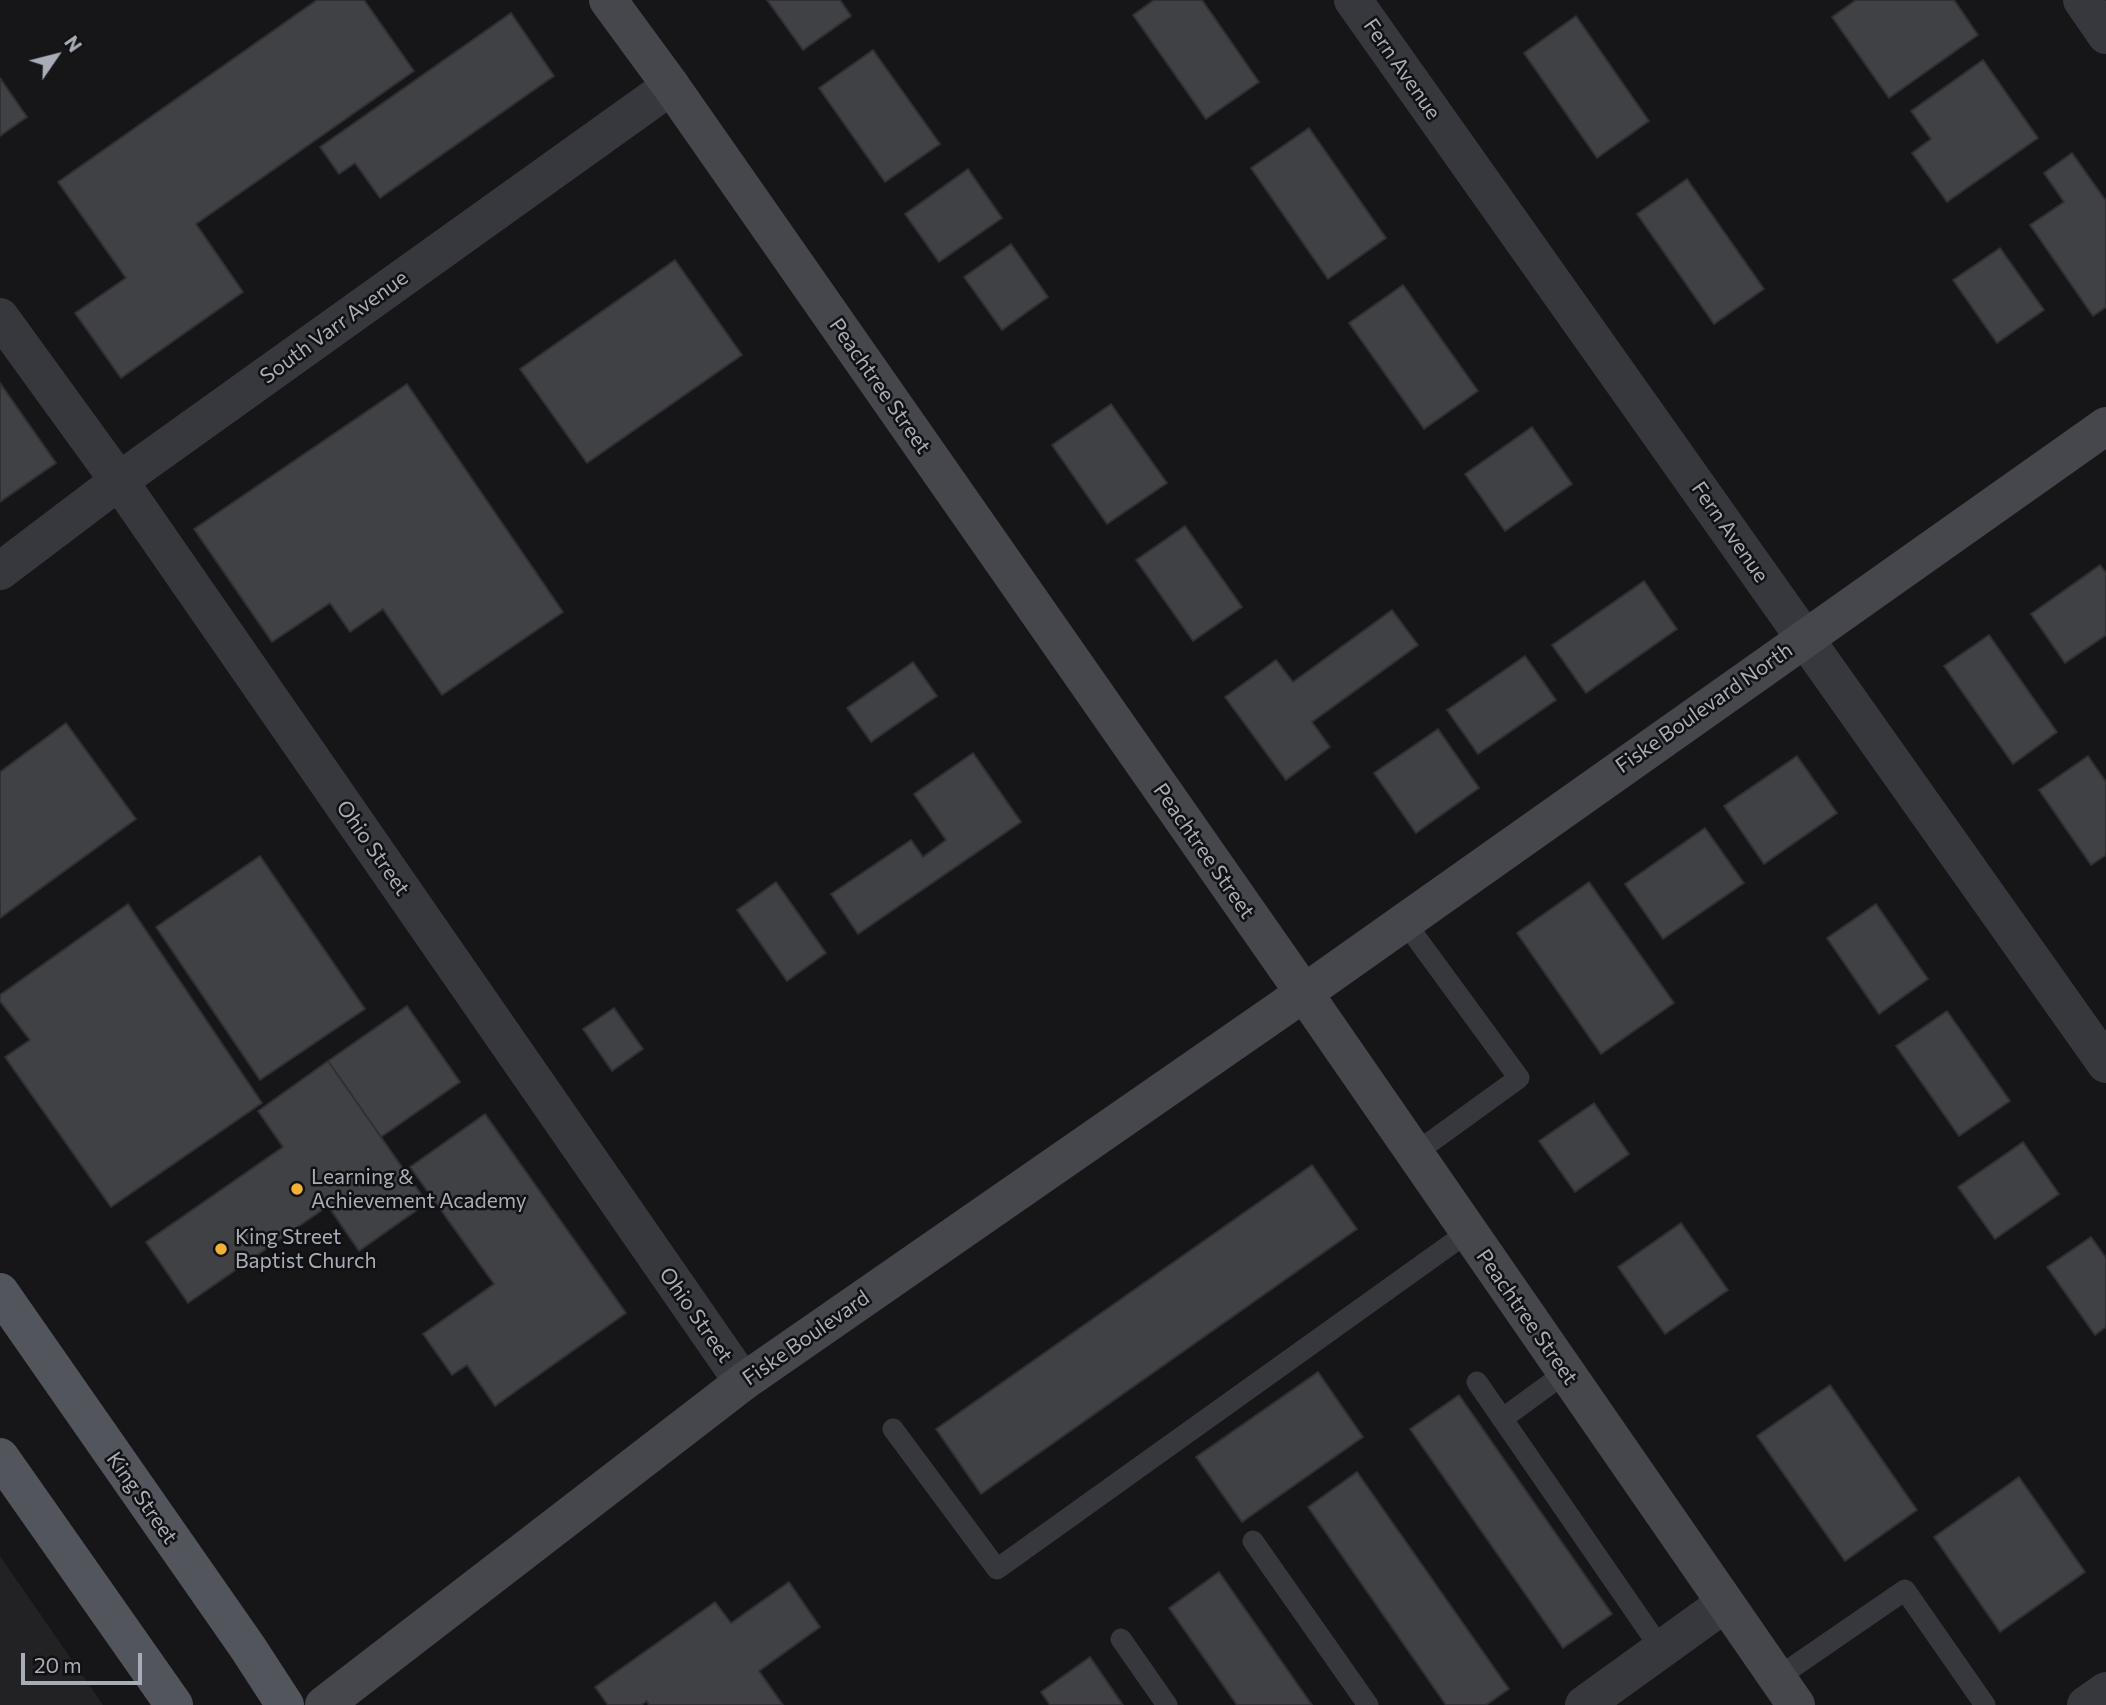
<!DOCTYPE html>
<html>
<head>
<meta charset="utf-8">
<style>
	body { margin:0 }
	#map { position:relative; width:2106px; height:1705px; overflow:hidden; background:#161618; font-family:Commissioner,sans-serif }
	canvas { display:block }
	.north { position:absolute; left:21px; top:21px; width:70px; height:70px; -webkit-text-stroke:5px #111113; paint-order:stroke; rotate:55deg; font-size:19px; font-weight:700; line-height:28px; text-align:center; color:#a8adb8 }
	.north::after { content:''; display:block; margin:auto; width:24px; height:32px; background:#a8adb8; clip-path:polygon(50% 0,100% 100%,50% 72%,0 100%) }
	.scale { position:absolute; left:21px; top:1653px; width:121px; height:32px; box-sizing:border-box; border:4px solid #a8adb8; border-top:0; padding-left:9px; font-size:21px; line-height:24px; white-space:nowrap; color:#a8adb8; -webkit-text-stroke:5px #111113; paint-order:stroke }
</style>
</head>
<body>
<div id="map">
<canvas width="2106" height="1705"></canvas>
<div class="north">N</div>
<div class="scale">20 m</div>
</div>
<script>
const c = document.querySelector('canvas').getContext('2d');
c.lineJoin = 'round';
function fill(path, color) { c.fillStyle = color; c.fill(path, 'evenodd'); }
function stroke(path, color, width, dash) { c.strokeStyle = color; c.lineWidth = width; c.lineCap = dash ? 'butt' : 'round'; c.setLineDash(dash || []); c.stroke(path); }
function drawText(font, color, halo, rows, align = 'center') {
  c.font = font + ' Commissioner,sans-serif'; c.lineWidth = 5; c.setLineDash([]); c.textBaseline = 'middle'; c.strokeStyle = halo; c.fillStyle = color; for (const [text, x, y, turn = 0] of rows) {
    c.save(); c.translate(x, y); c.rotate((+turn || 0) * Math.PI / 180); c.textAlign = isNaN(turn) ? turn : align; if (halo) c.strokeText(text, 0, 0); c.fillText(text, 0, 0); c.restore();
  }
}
fill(new Path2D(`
	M0,1556L103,1705H0Z`), '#222225');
const building = new Path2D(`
	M317,0H364L414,71L196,224L243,292L121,378L75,313L126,278L58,182Z
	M767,0H840L851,16L803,50Z
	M1154,0H1202L1259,82L1206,119L1133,15Z
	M1856,0H1954L1978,35L1889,98L1832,17Z
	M511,13L554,76L380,198L355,163L339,174L320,147Z
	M1576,16L1649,121L1597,158L1524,53Z
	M873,50L940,144L885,182L819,88Z
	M1983,60L2038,138L1947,202L1912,153L1931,139L1911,111Z
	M0,78L27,117L0,136Z
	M1309,128L1386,238L1328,279L1251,168Z
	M2072,153L2106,201V307L2093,316L2030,225L2064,202L2044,173Z
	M968,169L1002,218L939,262L905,214Z
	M1687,179L1764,289L1714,324L1637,214Z
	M1011,244L1048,297L1002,330L964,277Z
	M2000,248L2044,310L1997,343L1953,280Z
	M675,260L742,355L587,463L520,369Z
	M1403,285L1478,391L1424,429L1349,323Z
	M0,383L56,463L0,502Z
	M407,384L563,612L442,695L383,609L350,632L330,603L272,642L194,529Z
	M1111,404L1167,483L1107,524L1052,445Z
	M1532,427L1572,484L1505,531L1465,474Z
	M1185,526L1242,607L1193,641L1136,560Z
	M2100,565L2106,573V635L2065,663L2031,614Z
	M1644,581L1677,629L1586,693L1552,645Z
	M1392,610L1418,645L1312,722L1330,747L1286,780L1225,697L1276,660L1293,682Z
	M1989,635L2057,732L2013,764L1944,666Z
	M1525,656L1556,700L1478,754L1447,710Z
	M913,662L937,696L871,742L847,708Z
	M66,723L136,819L0,918V772Z
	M1438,729L1479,788L1416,833L1374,773Z
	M973,753L1021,822L858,934L831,894L911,840L923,857L946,840L914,794Z
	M1797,756L1837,813L1764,864L1724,806Z
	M2088,756L2106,782V855L2091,865L2039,790Z
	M1705,828L1744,883L1663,939L1625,884Z
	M260,856L365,1009L260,1080L156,927Z
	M776,882L826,953L787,981L737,910Z
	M1589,882L1674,1003L1601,1054L1517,933Z
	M128,904L262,1103L111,1207L5,1057L30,1040L0,1001V995Z
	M1876,904L1928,979L1879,1014L1827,938Z
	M407,1006L460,1082L381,1137L328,1061Z
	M614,1008L643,1049L612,1071L583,1029Z
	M1947,1011L2010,1101L1959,1136L1896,1046Z
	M328,1061L427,1203L359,1251L328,1206L188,1303L146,1242L283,1147L258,1111Z
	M1594,1103L1629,1154L1575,1192L1539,1141Z
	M485,1114L626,1313L495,1406L467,1365L452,1375L423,1334L494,1284L410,1167Z
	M2023,1142L2059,1194L1995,1239L1958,1187Z
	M1312,1165L1357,1229L981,1494L936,1429Z
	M1681,1223L1728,1290L1665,1334L1618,1267Z
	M2091,1237L2106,1258V1327L2095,1335L2047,1267Z
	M1318,1372L1363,1437L1242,1522L1196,1457Z
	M1830,1385L1917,1510L1845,1561L1757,1436Z
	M1459,1395L1612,1614L1563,1648L1410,1429Z
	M1357,1472L1509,1689L1486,1705H1446L1308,1507Z
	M2019,1477L2085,1572L2000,1632L1934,1537Z
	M1219,1572L1312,1705H1237L1169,1608Z
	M789,1582L820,1627L759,1671L783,1705H649L647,1701L641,1705H608L595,1687L715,1602L731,1623Z
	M1090,1657L1123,1705H1050L1041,1692Z`);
fill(building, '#404145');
stroke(building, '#303034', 2);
stroke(new Path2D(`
	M1404,921L1519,1078L1414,1154
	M1477,1382L1661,1649
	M1502,1419L1565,1373
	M893,1429L997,1569L1468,1232
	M1253,1541L1368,1705
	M1121,1639L1167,1705
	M1777,1678L1905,1590L1985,1705`), '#37383d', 21);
stroke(new Path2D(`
	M1353,0L2106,1064
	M2082,0L2106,35
	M0,317L119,481L743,1382
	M0,571L119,481L671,86
	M1584,1705L1724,1604
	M2086,1705L2106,1691`), '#37383d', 38);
stroke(new Path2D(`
	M608,0L671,86L1304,993L1796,1705
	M324,1705L743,1382L1304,993L2106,426`), '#45474d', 38);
stroke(new Path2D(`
	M0,1292L248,1648L285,1705
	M0,1457L174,1705`), '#53555c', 38);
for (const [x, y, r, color] of [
	[297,1189,7,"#f2b134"],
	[221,1249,7,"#f2b134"]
]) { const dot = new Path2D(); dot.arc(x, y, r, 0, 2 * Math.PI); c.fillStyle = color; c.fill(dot); stroke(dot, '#111113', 2.5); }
drawText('21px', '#a8adb8', '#111113', [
	["Fern Avenue",1402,69,55],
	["South Varr Avenue",334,327,-36],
	["Peachtree Street",880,386,55],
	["Fern Avenue",1730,532,55],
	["Fiske Boulevard North",1704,708,-35],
	["Ohio Street",373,848,55],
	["Peachtree Street",1204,851,55],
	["Ohio Street",696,1315,55],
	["Peachtree Street",1527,1317,55],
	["Fiske Boulevard",806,1338,-35],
	["King Street",142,1498,55]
]);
drawText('21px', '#a8adb8', '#111113', [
	["Learning &",311,1177],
	["Achievement Academy",311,1201],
	["King Street",235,1237],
	["Baptist Church",235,1261]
], 'left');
</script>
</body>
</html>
